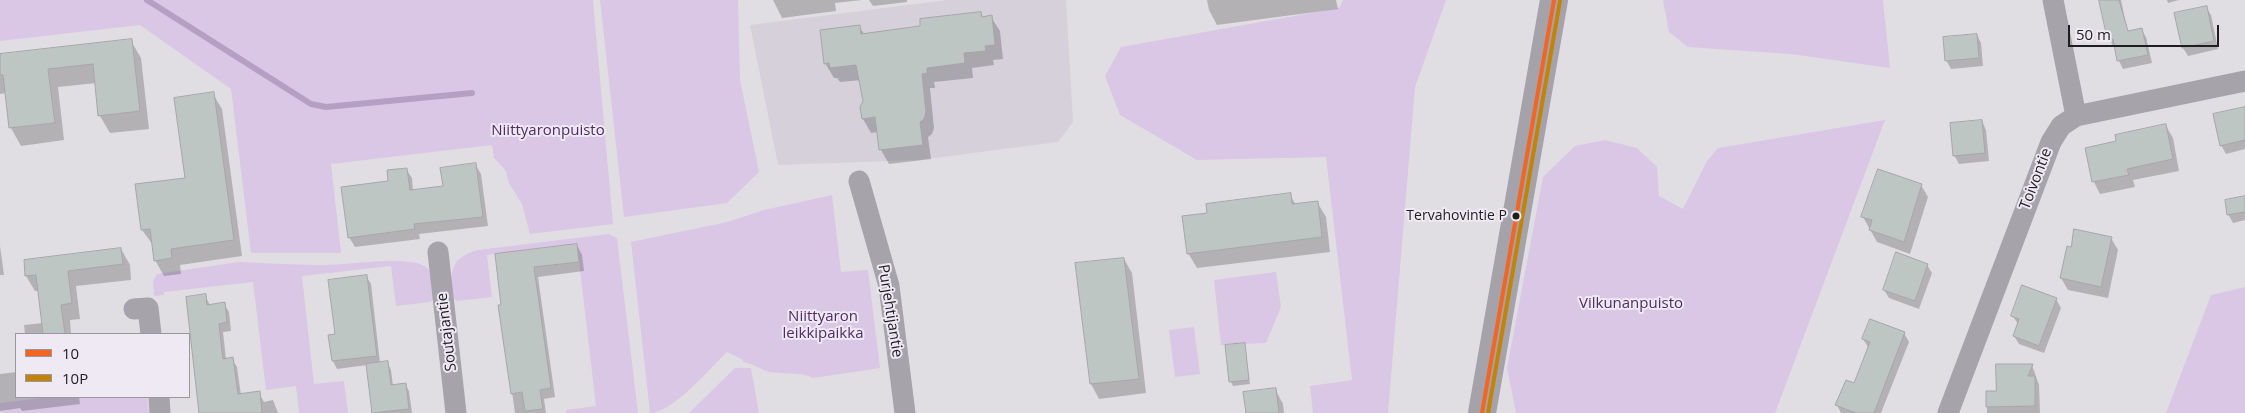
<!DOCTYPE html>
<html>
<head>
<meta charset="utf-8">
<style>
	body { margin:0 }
	#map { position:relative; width:2245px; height:413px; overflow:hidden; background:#e1dee3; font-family:"Open Sans",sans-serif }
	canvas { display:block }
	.legend { position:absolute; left:15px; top:333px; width:175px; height:65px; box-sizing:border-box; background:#eee9f2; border:1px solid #9b979e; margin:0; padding:6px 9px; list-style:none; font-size:15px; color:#1e1d20 }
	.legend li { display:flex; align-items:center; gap:10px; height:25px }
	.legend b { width:25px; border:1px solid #9b979e }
	.scale { position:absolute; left:2068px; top:25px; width:151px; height:22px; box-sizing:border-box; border:2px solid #1e1d20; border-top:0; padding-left:6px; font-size:15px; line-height:18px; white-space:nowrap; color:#1e1d20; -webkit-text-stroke:4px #eee9f2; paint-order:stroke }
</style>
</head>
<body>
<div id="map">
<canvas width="2245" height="413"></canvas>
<ul class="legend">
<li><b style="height:6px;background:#f26522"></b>10</li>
<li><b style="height:6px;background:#c18408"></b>10P</li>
</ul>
<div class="scale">50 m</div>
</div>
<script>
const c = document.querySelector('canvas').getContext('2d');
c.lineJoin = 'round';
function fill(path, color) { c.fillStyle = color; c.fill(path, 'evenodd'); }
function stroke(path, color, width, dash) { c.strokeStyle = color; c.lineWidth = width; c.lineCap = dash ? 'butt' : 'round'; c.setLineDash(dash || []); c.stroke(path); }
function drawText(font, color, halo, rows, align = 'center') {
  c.font = font + ' "Open Sans",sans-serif'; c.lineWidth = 4; c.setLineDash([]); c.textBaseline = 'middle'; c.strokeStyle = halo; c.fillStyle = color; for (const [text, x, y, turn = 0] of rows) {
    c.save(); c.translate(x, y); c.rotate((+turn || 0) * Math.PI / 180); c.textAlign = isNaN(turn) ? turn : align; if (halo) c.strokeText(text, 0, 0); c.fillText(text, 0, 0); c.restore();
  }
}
fill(new Path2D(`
	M947,0H1066L1073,122L1058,142L919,160L778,165L750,25Z`), '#d5d0da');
fill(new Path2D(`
	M0,0H593L613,224L530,234L522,204L509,183L506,171L494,158L492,145L331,164L341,253H251L231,89L140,25L0,41Z
	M600,0H738L740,80L759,172L727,203L624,217Z
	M1343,0H1446L1415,87L1388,413H1313L1310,386L1352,380L1326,157L1197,160L1120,115L1105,76L1121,47L1339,8Z
	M1663,0H1883L1890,68L1791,54L1688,47L1669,32Z
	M1885,120L1775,413H1516L1507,368L1543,177L1575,146L1605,140L1637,148L1657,167L1659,196L1683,209L1707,161L1718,148Z
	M832,195L841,272L868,270L880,368L813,378C799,371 781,375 766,371C758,368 752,363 743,362V360L727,352C710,368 673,413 650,413L631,242L727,222L764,210Z
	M609,234L617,238L638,413H566V410L596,406L577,244L487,255L492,297L457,301L453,298C450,273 449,258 478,250Z
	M239,262C268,263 298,265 327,265C349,265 408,255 426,267C435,273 434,288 435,298L430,302L396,306L391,266L302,276L314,384L344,381L348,413H299L296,386L266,390L253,282L164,292V295L154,296L153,281L157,274Z
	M1276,272L1281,307L1266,343L1221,345L1214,280Z
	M2245,287V413H2166L2211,295Z
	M1194,327L1200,374L1175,377L1169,330Z
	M735,368H751L759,413H689Z
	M49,397H147L149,413H0V403Z`), '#d9c7e5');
fill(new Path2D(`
	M773,0H862L835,3L836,11L782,18Z
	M869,0H907V2L873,6Z
	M1207,0H1336L1338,9L1217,25L1209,10Z
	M2101,0H2121L2127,29L2129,32L2141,29L2146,37L2152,63L2123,69L2119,61L2116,47H2114L2109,39Z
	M2167,0H2179L2168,3Z
	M2206,7L2211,15L2218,49L2188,56L2183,48L2176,14Z
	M981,13L983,18L991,17L1000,31L1003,59L993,60L994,65L972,68L973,78L934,82L935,88H930L934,128L932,134L928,137L931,159L889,164L881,150L878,132L871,133L863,119L865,101L861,80L840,82L837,78H834L825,63L859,26L864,34L922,28Z
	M1977,35L1981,43L1983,66L1951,69L1946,60Z
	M131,41L141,58L149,129L110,133L100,116L96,83L58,87L64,140L21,146L11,128L6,93L0,94V55Z
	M213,94L222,109L242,256L180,265L181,274L164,276L155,260L153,245L142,230L187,179Z
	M2245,113V149L2226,154L2221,145Z
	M1982,121L1986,130L1989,161L1959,164L1954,155Z
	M2166,126L2173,138L2179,171L2133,180L2135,187L2100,194L2094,182L2087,149L2118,142Z
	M475,164L481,174L488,226L419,234L420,239L355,247L349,237L389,182L406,169L412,178L413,191L444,187Z
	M1921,185L1928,197L1910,254L1877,242L1863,217Z
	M1290,195L1296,205L1317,202L1326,217L1330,252L1197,268L1188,253L1208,214Z
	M2245,197V220L2233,223L2228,214Z
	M2111,238L2118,250L2108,298L2068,290L2061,278Z
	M577,245L582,255L584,271L538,277L555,397L544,399L546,413H515L500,306H503L496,255Z
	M0,246L4,275H0Z
	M121,249L130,265L131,280L76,286L80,319L70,320L71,334H25L24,325L43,323L39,291H35L26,276Z
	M1124,259L1132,273L1146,393L1099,399L1091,384L1077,264Z
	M1927,265L1932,273L1919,309L1889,298L1884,290Z
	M366,276L371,284L380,363L387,362L391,370L393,386L405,384L409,391L412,413H373L367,365L337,369L333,361L330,336L337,335Z
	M205,296L210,305L224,304L229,312L231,331L223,332L226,359H232L237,367L241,395L259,393L264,402L273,400L278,413H211Z
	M2056,299L2061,308L2044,353L2019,344L2014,336L2018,324L2012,315Z
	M1904,333L1909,342L1881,413H1841L1837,405L1855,385L1868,347L1863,339Z
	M1244,344L1250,384L1233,386L1231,382Z
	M2032,365L2039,385L2040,413H1987V392H1997Z
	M16,372V397H79L80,404L22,411L20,408L0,411V374Z
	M1275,389L1283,404L1284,413H1247Z`), '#0003');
stroke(new Path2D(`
	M147,0L311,104L326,107L472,93`), '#b5a0c3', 6);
const building = new Path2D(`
	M2099,0H2119L2128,31L2142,28L2148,55L2117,61L2113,39L2108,40Z
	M2207,6L2214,41L2182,48L2174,13Z
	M981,12L982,17L992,15L995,45L985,46L986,51L964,53L965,63L927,68V73L922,74L926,112L924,119L920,122L923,145L879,150L875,117L862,119L860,107L863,101L856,65L830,68L829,63L824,64L820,30L860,25L861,34L920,26V19Z
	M1977,34L1979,58L1945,61L1943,37Z
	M132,39L140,111L98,116L93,64L48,69L55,123L9,128L3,75H0V54Z
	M214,92L234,240L171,249L172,258L154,261L150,229L141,230L135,184L185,178L174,98Z
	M2245,107V140L2220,146L2213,114Z
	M1982,120L1985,153L1953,156L1950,123Z
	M2166,124L2173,159L2127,169L2129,175L2092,182L2085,148L2116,141L2115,135Z
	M476,163L483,217L414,224L415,229L348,238L341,187L388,181L387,170L407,168L410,190L443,186L440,168Z
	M1878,169L1922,184L1904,242L1869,230L1872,220L1861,217Z
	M1291,193L1292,204L1318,201L1322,237L1187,254L1182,216L1207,213L1206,204Z
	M2245,196V212L2227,215L2225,200Z
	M2074,229L2112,237L2101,287L2060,278L2067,246L2071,247Z
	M577,244L579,262L534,267L551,388L540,390L543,409L525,411L522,392L511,394L498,305H501L495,254Z
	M121,248L123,264L68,271L72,303L61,305L65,334H43L36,275L25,276L24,260Z
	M1896,252L1928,264L1915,301L1883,290Z
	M1124,258L1139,379L1090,384L1075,263Z
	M367,275L377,356L332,361L328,335L335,334L328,280Z
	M2022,285L2057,298L2039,346L2013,336L2019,319L2011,316Z
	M206,294L207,305L225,302L227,322L219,324L223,359L233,357L238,394L260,391L262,413H199L186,297Z
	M1870,319L1905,332L1874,413H1856L1835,405L1846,380L1854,383L1870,342L1862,339Z
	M1245,343L1249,380L1229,382L1225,345Z
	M388,361L391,385L406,383L409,409L372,413L366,364Z
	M1996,364H2033L2028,376H2035V406L1986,407V391H1996Z
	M1276,388L1279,413H1246L1243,392Z`);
fill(building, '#bdc6c2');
stroke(building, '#a6a6a8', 1);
stroke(new Path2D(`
	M2053,0L2076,116
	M859,181L889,286L905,413
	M438,252L456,413
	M134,309L148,308L151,334
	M159,397L160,413
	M1948,413L2051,142L2061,126L2076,116L2245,81`), '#a7a3aa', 21);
stroke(new Path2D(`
	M1482,413L1554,0`), '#a6a2aa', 28);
stroke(new Path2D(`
	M1482,413L1554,0`), '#f26522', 4);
stroke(new Path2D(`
	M1488,413L1560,1`), '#c18408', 4);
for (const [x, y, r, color] of [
	[1516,216,4.5,"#1e1d20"]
]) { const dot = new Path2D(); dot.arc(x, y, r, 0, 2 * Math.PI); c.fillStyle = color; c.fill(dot); stroke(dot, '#eee9f2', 2); }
drawText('14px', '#1e1d20', '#eee9f2', [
	["Tervahovintie P",1507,216]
], 'right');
drawText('15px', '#512b67', '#eee9f2', [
	["Niittyaronpuisto",548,131],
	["Vilkunanpuisto",1631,304],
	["Niittyaron",823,317],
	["leikkipaikka",823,334]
]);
drawText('15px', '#1e1d20', '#eee9f2', [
	["Toivontie",2036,179,-69],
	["Purjehtijantie",890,311,81],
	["Soutajantie",447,332,-97]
]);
</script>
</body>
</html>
